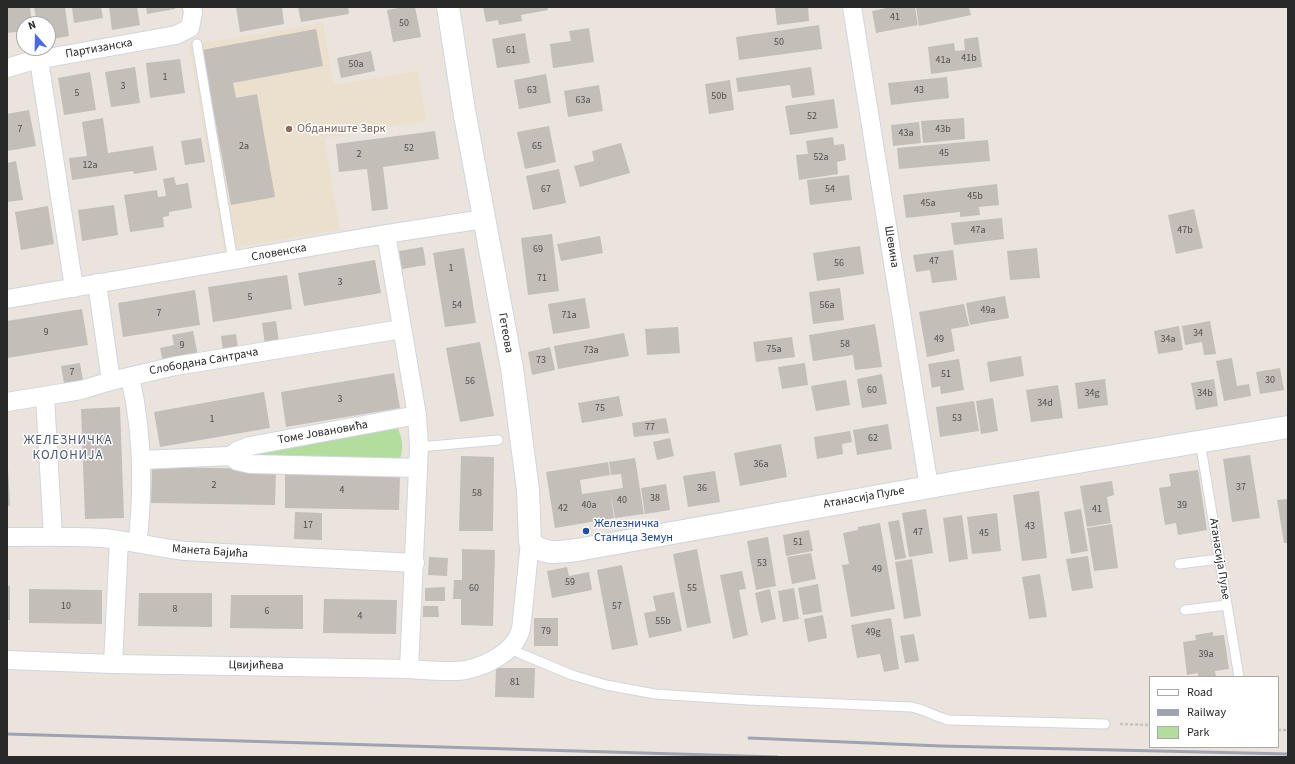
<!DOCTYPE html>
<html>
<head>
<meta charset="utf-8">
<style>
	body { margin:0 }
	#map { position:relative; width:1295px; height:764px; overflow:hidden; background:#eae4dc; font-family:"Source Sans 3",sans-serif }
	canvas { display:block }
	.frame { position:absolute; inset:0; border:8px solid #292929; pointer-events:none }
	.legend { position:absolute; left:1149px; top:676px; width:130px; height:72px; box-sizing:border-box; background:#fff; border:1px solid #a9a9a9; margin:0; padding:5px 7px; list-style:none; font-size:12px; color:#292929 }
	.legend li { display:flex; align-items:center; gap:8px; height:20px }
	.legend b { width:20px; border:1px solid #a9a9a9 }
	.north { position:absolute; left:16px; top:16px; width:40px; height:40px; box-sizing:border-box; background:#fff; border:1px solid #a9a9a9; border-radius:50%; rotate:340deg; font-size:11px; font-weight:700; line-height:16px; text-align:center; color:#292929 }
	.north::after { content:''; display:block; margin:auto; width:14px; height:18px; background:#4868eb; clip-path:polygon(50% 0,100% 100%,50% 72%,0 100%) }
</style>
</head>
<body>
<div id="map">
<canvas width="1295" height="764"></canvas>
<div class="frame"></div>
<ul class="legend">
<li><b style="height:5px;background:#fff"></b>Road</li>
<li><b style="height:5px;background:#9fa2b2"></b>Railway</li>
<li><b style="height:11px;background:#b3dd9d"></b>Park</li>
</ul>
<div class="north">N</div>
</div>
<script>
const c = document.querySelector('canvas').getContext('2d');
c.lineJoin = 'round';
function fill(path, color) { c.fillStyle = color; c.fill(path, 'evenodd'); }
function stroke(path, color, width, dash) { c.strokeStyle = color; c.lineWidth = width; c.lineCap = dash ? 'butt' : 'round'; c.setLineDash(dash || []); c.stroke(path); }
function drawText(font, color, halo, rows, align = 'center') {
  c.font = font + ' "Source Sans 3",sans-serif'; c.lineWidth = 3; c.setLineDash([]); c.textBaseline = 'middle'; c.strokeStyle = halo; c.fillStyle = color; for (const [text, x, y, turn = 0] of rows) {
    c.save(); c.translate(x, y); c.rotate((+turn || 0) * Math.PI / 180); c.textAlign = isNaN(turn) ? turn : align; if (halo) c.strokeText(text, 0, 0); c.fillText(text, 0, 0); c.restore();
  }
}
fill(new Path2D(`
	M323,23L334,85L418,71L426,121L324,138L340,230L224,249L189,45Z`), '#ebe0cd');
fill(new Path2D(`
	M397,427C403,438 404,450 399,461L258,456V452Z`), '#b3dd9d');
fill(new Path2D(`
	M7,7H30L32,24H24V31L7,33Z
	M34,7H65L69,36L48,40V24H37Z
	M72,7H101L103,18L74,23Z
	M109,7H137L140,25L112,30Z
	M146,7H175V9L147,14Z
	M236,7H282L284,24L240,32Z
	M298,7H348L349,14L301,22Z
	M404,7H415L421,37L393,42L387,10Z
	M483,7H547L548,10L521,15L522,21L499,25L498,20L486,22Z
	M775,7H808L809,21L777,25Z
	M891,7H915L918,25L876,33L872,11Z
	M916,7H969L971,15L919,26Z
	M819,25L822,49L739,60L736,37Z
	M589,28L594,62L553,68L550,44L571,41L569,31Z
	M316,29L323,66L233,83L236,98L257,94L275,197L231,205L202,50Z
	M525,33L530,63L497,68L492,39Z
	M978,37L982,67L931,74L928,47L954,43L955,51L965,50L964,39Z
	M371,51L375,71L341,78L337,58Z
	M180,59L185,93L150,98L146,63Z
	M135,67L140,103L111,107L105,72Z
	M811,67L815,95L792,98L790,85L738,92L736,78Z
	M90,72L96,110L64,115L58,78Z
	M546,74L551,103L519,109L514,80Z
	M947,77L949,98L891,105L888,83Z
	M730,80L734,110L709,114L705,84Z
	M599,85L603,111L568,117L564,91Z
	M834,99L838,128L790,135L785,106Z
	M29,110L36,146L7,151V114Z
	M103,118L108,153L153,146L157,170L134,174L133,171L72,180L69,158L87,156L82,122Z
	M964,118L965,139L923,143L921,121Z
	M919,122L921,143L893,146L891,125Z
	M549,126L556,162L525,169L517,132Z
	M435,131L439,159L383,167L388,209L372,211L367,169L339,172L336,144Z
	M833,137L834,145L844,144L846,160L837,162L838,174L799,180L796,155L808,154L806,141Z
	M201,138L205,162L185,165L181,141Z
	M988,140L990,161L899,169L897,148Z
	M621,143L630,173L580,187L574,166L594,161L592,151Z
	M16,161L23,200L7,202V163Z
	M559,169L566,203L533,210L526,176Z
	M849,175L852,200L810,205L807,180Z
	M174,177L176,185L188,183L192,208L169,212V216L163,217L164,227L130,232L124,195L157,190L158,197L166,196L163,179Z
	M997,184L999,205L979,207L980,215L960,217V212L906,218L903,195Z
	M114,205L118,235L82,241L78,210Z
	M48,206L54,244L21,250L15,212Z
	M1194,209L1203,248L1176,254L1168,215Z
	M1002,218L1004,239L954,245L951,223Z
	M552,234L559,291L528,295L521,238Z
	M600,236L603,253L561,261L557,244Z
	M860,246L864,274L817,281L813,253Z
	M423,247L426,265L402,269L399,251Z
	M464,248L476,323L445,327L433,253Z
	M1037,248L1040,278L1010,280L1007,251Z
	M953,250L957,280L932,283L930,270L916,272L913,255Z
	M375,260L381,293L304,306L298,273Z
	M287,275L292,309L213,322L208,287Z
	M840,288L844,320L813,324L809,292Z
	M195,290L200,325L123,337L118,303Z
	M1005,296L1009,318L970,325L966,303Z
	M585,298L590,328L553,334L548,304Z
	M964,304L969,326L951,329L955,351L927,357L919,312Z
	M82,309L88,345L7,358V321Z
	M276,321L279,343L265,345L262,323Z
	M1210,321L1216,354L1204,355L1202,342L1185,345L1182,326Z
	M875,324L882,367L855,370L853,355L813,361L809,335Z
	M1179,326L1183,350L1158,354L1154,331Z
	M678,327L680,353L647,355L645,329Z
	M193,331L198,356L163,362L160,348L174,345L172,335Z
	M624,333L629,356L558,369L554,346Z
	M236,334L238,348L223,351L221,336Z
	M792,337L795,357L756,362L753,342Z
	M480,342L494,416L460,422L446,348Z
	M550,347L555,370L532,375L528,352Z
	M1021,356L1024,376L990,382L987,362Z
	M1232,358L1237,386L1249,384L1251,396L1224,401L1216,361Z
	M959,359L964,390L941,394L940,386L932,388L928,364Z
	M80,363L83,380L64,383L61,366Z
	M805,363L808,385L782,389L778,367Z
	M1280,368L1284,390L1260,394L1256,372Z
	M394,373L400,408L286,427L281,392Z
	M882,374L887,404L862,408L857,379Z
	M1105,379L1108,405L1078,409L1075,383Z
	M1214,379L1218,406L1196,410L1191,383Z
	M846,380L850,405L816,411L811,386Z
	M1058,385L1063,418L1031,422L1026,390Z
	M264,392L270,428L160,447L154,412Z
	M619,396L623,416L582,423L578,403Z
	M993,398L998,431L981,434L976,401Z
	M974,401L979,431L940,437L936,407Z
	M120,407L124,518L85,519L81,409Z
	M666,418L669,433L634,437L632,423Z
	M888,424L892,449L857,455L853,430Z
	M850,431L852,442L842,444L843,454L817,459L814,437Z
	M670,438L674,456L657,460L653,442Z
	M781,444L787,477L740,486L734,453Z
	M1250,455L1260,518L1232,522L1223,459Z
	M461,456L494,457L493,531H459Z
	M635,458L644,514L615,518L610,490L623,488L621,474L611,475L609,462Z
	M608,462L610,475L580,480L582,494L610,490L614,518L555,528L546,472Z
	M152,467L276,469L275,505L151,503Z
	M7,468H8L10,506H7Z
	M1198,470L1207,530L1178,535L1176,523L1165,525L1159,488L1171,486L1169,474Z
	M715,471L720,502L688,507L683,476Z
	M285,473L400,475L399,510L285,508Z
	M1112,481L1114,495L1107,497L1111,523L1087,527L1080,486Z
	M666,484L670,510L645,514L641,488Z
	M1039,491L1047,558L1022,561L1013,495Z
	M1288,499V543H1284L1277,500Z
	M926,509L933,553L909,557L902,513Z
	M1081,509L1088,551L1071,554L1064,512Z
	M295,512L322,513V540L294,539Z
	M997,513L1001,551L972,554L967,517Z
	M962,515L968,559L949,562L943,518Z
	M899,520L906,558L895,560L888,522Z
	M880,523L895,609L851,617L842,565L849,564L843,533L858,530V527Z
	M1112,524L1118,568L1094,571L1087,528Z
	M809,530L813,551L786,556L783,535Z
	M768,537L776,586L756,590L747,541Z
	M462,549L495,550L493,626L461,625V599H453L454,580H462Z
	M697,549L711,623L687,628L673,554Z
	M811,553L816,579L792,584L787,557Z
	M1088,556L1093,588L1072,591L1066,559Z
	M429,557L448,558L447,576L428,575Z
	M912,559L921,616L904,619L895,562Z
	M622,565L638,645L612,650L597,570Z
	M567,567L569,576L589,572L592,590L552,598L547,571Z
	M742,571L746,589L739,590L748,635L733,639L720,575Z
	M1040,574L1047,617L1029,619L1022,577Z
	M818,584L822,612L803,615L798,588Z
	M7,586H10V620H7Z
	M445,587V601H425V588Z
	M794,588L799,619L783,622L778,591Z
	M29,589L102,590V624L29,623Z
	M770,589L776,619L761,623L755,593Z
	M674,592L682,631L649,638L644,613L656,611L653,596Z
	M139,593H212V627L138,626Z
	M231,595H303V629L230,628Z
	M324,599L397,600L396,634L323,633Z
	M423,606H438L439,617H423Z
	M823,615L827,638L808,642L804,619Z
	M534,618H558V646H534Z
	M891,618L899,669L884,672L880,654L857,658L851,625Z
	M1213,632V636L1224,635L1229,669L1215,671L1216,676L1198,677V673L1187,675L1183,642L1196,640L1195,635Z
	M914,634L919,661L905,663L900,636Z
	M496,668H535L534,698L495,697Z`), '#c3beb7');
const service = new Path2D(`
	M197,44L233,261
	M1200,441L1239,677
	M419,447L498,440
	M1179,564L1219,559
	M1185,610L1227,605
	M511,646L519,653L572,675L606,685L655,694L748,700L911,707C924,709 936,717 949,720L1105,724`);
const minor = new Path2D(`
	M852,7L929,487
	M39,60L74,288
	M7,68L31,61L176,35L190,28L193,13L192,7
	M386,234L417,415L419,447L409,669
	M97,283L111,381
	M7,299L386,234L484,219
	M130,377C139,415 142,455 141,494C140,511 140,527 137,543
	M45,397L53,537
	M7,402L81,390L111,381L175,366L402,329
	M230,456L237,451L250,446L417,415
	M142,460L230,456L237,461L250,464L418,468
	M7,537C39,537 71,536 103,538C131,541 158,548 185,551L415,563
	M7,660L113,664L409,669C428,670 447,673 466,670C485,666 513,653 520,632C521,628 522,624 522,620L530,542
	M113,664L119,540`);
const tertiary = new Path2D(`
	M448,7L464,110L512,368L528,490L530,542C543,556 560,552 577,550L963,481L1288,427`);
stroke(service, '#d1d4e1', 11);
stroke(minor, '#d1d4e1', 20);
stroke(tertiary, '#d1d4e1', 24);
stroke(new Path2D(`
	M1120,724L1150,725
	M1278,730H1288`), '#c3c3c3', 2.5, [3, 2]);
stroke(service, '#fff', 9);
stroke(minor, '#fff', 18);
stroke(tertiary, '#fff', 22);
stroke(new Path2D(`
	M7,734L777,757
	M749,738L941,746L1288,754`), '#9fa2b2', 3);
for (const [x, y, r, color] of [
	[289,129,4,"#8d6e63"],
	[586,531,4,"#1a4fb4"]
]) { const dot = new Path2D(); dot.arc(x, y, r, 0, 2 * Math.PI); c.fillStyle = color; c.fill(dot); stroke(dot, '#fff', 1.5); }
drawText('10px', '#504e4c', null, [
	["41",895,18],
	["50",404,24],
	["50",779,43],
	["61",511,51],
	["41b",969,59],
	["41a",943,61],
	["50a",356,65],
	["1",165,78],
	["3",123,87],
	["63",532,91],
	["43",919,91],
	["5",77,94],
	["50b",719,97],
	["63a",583,101],
	["52",812,117],
	["7",20,130],
	["43b",943,130],
	["43a",906,134],
	["2a",244,147],
	["65",537,147],
	["52",409,149],
	["45",944,154],
	["2",359,155],
	["52a",821,158],
	["12a",90,166],
	["67",546,190],
	["54",830,190],
	["45b",975,197],
	["45a",928,204],
	["47a",978,231],
	["47b",1185,231],
	["69",538,250],
	["47",934,262],
	["56",839,264],
	["1",451,269],
	["71",542,279],
	["3",340,283],
	["5",250,298],
	["54",457,306],
	["56a",827,306],
	["49a",988,311],
	["7",159,314],
	["71a",569,316],
	["9",46,333],
	["34",1198,334],
	["49",939,340],
	["34a",1168,340],
	["58",845,345],
	["9",182,346],
	["75a",774,350],
	["73a",591,351],
	["73",541,361],
	["7",72,373],
	["51",946,375],
	["30",1270,381],
	["56",470,382],
	["60",872,391],
	["34g",1092,394],
	["34b",1205,394],
	["3",340,400],
	["34d",1045,404],
	["75",600,409],
	["53",957,419],
	["1",212,420],
	["77",650,428],
	["62",873,439],
	["36a",761,465],
	["2",214,486],
	["37",1241,488],
	["36",702,489],
	["4",342,491],
	["58",477,494],
	["38",655,499],
	["40",622,501],
	["40a",589,506],
	["39",1182,506],
	["42",563,509],
	["41",1097,510],
	["17",308,526],
	["43",1030,527],
	["47",918,533],
	["45",984,534],
	["51",798,543],
	["53",762,564],
	["49",877,570],
	["59",570,583],
	["60",474,589],
	["55",692,589],
	["10",66,607],
	["57",617,607],
	["8",175,610],
	["6",267,612],
	["4",360,617],
	["55b",663,622],
	["79",546,632],
	["49g",873,633],
	["39a",1206,655],
	["81",515,683]
]);
drawText('12px', '#292929', '#fff', [
	["Партизанска",99,49,-10],
	["Шевина",891,247,81],
	["Словенска",279,253,-10],
	["Гетеова",505,333,80],
	["Слободана Сантрача",204,362,-10],
	["Томе Јовановића",323,433,-10],
	["Атанасија Пуље",864,498,-10],
	["Манета Бајића",210,552,4],
	["Атанасија Пуље",1219,559,81],
	["Цвијићева",256,666,1]
]);
drawText('12px', '#785e54', '#fff', [
	["Обданиште Зврк",297,129]
], 'left');
drawText('12px', '#164399', '#fff', [
	["Железничка",594,524],
	["Станица Земун",594,538]
], 'left');
c.letterSpacing = '1px';
drawText('13px', '#4d5576', '#fff', [
	["ЖЕЛЕЗНИЧКА",68,441],
	["КОЛОНИЈА",68,456]
]);
c.letterSpacing = '0px';
</script>
</body>
</html>
